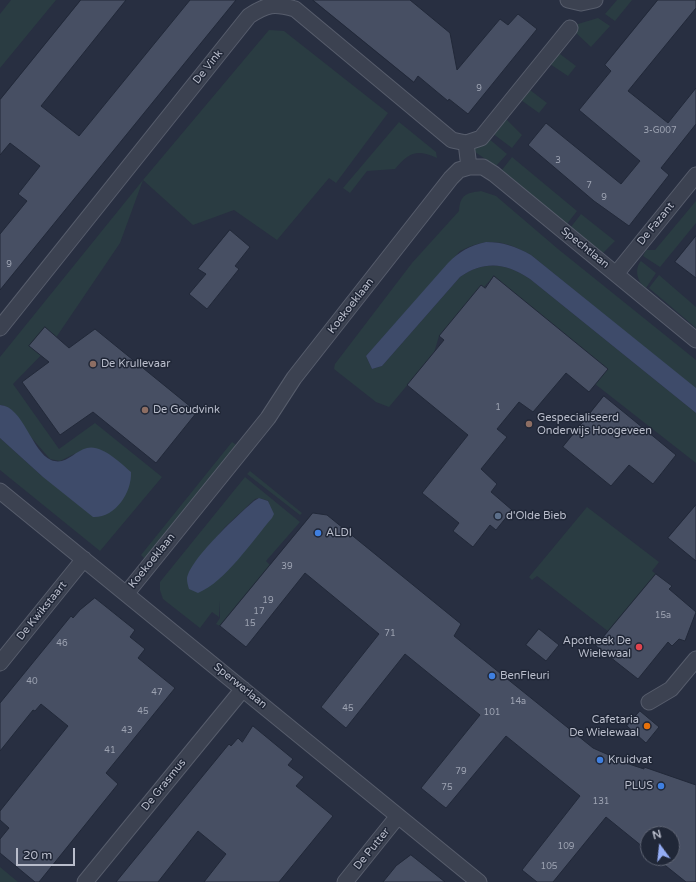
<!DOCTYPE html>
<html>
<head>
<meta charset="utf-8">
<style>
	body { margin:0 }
	#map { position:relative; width:696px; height:882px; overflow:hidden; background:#282f41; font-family:"Varela Round",sans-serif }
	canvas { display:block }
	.north { position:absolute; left:640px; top:826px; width:40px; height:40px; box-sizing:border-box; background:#202737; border:1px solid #5d6372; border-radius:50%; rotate:345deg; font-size:11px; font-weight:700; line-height:16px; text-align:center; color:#b9bdcb }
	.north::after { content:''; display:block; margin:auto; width:14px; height:18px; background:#94adf5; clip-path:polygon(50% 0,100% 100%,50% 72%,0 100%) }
	.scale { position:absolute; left:16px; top:848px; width:59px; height:18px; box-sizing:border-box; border:2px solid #b9bdcb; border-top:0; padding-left:5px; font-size:12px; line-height:14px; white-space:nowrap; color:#b9bdcb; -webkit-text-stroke:3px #202737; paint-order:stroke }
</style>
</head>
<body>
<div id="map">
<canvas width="696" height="882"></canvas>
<div class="north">N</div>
<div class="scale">20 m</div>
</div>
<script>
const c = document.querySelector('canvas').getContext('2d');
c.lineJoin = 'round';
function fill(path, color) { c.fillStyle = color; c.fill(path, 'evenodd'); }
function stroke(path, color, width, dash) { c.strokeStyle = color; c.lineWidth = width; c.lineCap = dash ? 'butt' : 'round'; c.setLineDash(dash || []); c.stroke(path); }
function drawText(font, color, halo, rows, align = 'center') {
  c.font = font + ' "Varela Round",sans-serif'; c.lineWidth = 3; c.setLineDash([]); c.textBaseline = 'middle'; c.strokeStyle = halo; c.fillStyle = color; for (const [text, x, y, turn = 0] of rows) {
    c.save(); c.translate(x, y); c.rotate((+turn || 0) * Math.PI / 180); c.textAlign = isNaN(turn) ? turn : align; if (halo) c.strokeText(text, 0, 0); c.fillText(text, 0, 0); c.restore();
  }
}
fill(new Path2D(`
	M11,0H56L0,68V14Z
	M617,0H632L615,21L605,14Z
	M598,18L610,26L591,47L575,32L578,24Z
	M269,30L284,31L388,113L336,183L329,178L277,240L234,210L193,225L143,180L120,243L51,345L13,384L59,449L95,423L162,477L100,551L0,470V438L43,477L76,453L60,461L50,459L3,405H0V357L143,180Z
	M560,54L576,66L568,76L550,64L552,58Z
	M530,90L547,103L539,113L521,100L528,91Z
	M507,120L522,135L512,148L492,133L502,121Z
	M399,122L436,152L437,158C417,149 409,152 395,169L367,171L350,193L343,188Z
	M488,138L507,154L496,166L475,152V147Z
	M512,157L577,211L567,224L502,170Z
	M481,191L496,196L558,249L696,360V389L531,255C504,240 487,237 460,251L366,356L372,369L382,366L460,277C485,260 506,263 530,279L696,413V463L595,384L494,276L439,336L434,353L389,407L376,402L334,369L335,364L412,263L459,211C460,195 466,193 481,191Z
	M696,201V223L660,267L643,256L646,250H655Z
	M581,214L615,241L603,253L571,227Z
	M641,261L656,273L646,288C637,282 634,269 641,261Z
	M659,275L696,307V328L649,288Z
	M232,442L238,446L145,559L141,555Z
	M250,471L302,513L300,515L247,474Z
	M245,477L300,522L266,561L271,566L220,626L216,624L220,618V601L219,617L212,612L200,628L163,599L160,590V582ZM259,498L269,501L195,563L225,527L255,499Z
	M587,507L659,562L652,571L656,574L609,632L537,576L532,580L529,577Z
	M0,867L18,882H0Z`), '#2a3c42');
fill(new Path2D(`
	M486,242C503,242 515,246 531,255L696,388V413L530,279C506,263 485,260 460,277L382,366L372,369L366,356L448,263C460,251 469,246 486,242Z
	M0,405C23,406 32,452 51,460C66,466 74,451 87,448C101,444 121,463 131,472C132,493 115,518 93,517L43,477L0,438Z
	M259,498L268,501L274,514L272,518C253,540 225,582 198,593L189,589C188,586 187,582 187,579C189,560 238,515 254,501Z`), '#3e4b6a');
const building = new Path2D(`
	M81,0H126L41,106L79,136L190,0H236L0,290V234L27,201L18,194L40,166L10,143L0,155V100Z
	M313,0H410L450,33L457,70L500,19L508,25L518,14L537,29L468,114L449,99L448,101L418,76L414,82Z
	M658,0H696V8L628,91L668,123L696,88V124L661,168L669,175L629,226L594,201L528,145L546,123L621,184L640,161L579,110L611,71L605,65Z
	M230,230L250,247L235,266L239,269L207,309L189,294L206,274L198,269Z
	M696,236V278L675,262Z
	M494,276L608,369L589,392L566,373L533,412L519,402L497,429L507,437L481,469L497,484L491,492L512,510L496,530L490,525L473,547L453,531L459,523L422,493L468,435L407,385L444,340L439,336L481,285L485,288Z
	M45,327L69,348L95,329L197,412L156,463L93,412L60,435L22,382L49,362L29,346Z
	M604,396L676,455L653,484L629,465L611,486L563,447Z
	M696,505V561L668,538Z
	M313,513L327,515L461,624L454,636L593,748L629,764L644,769V767L696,785V882H686L656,858H672V834H648V851L606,817L553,882H537L522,870L580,796L506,736L446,808L442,805L421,788L480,715L405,654L346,728L321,707L379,634L305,573L246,647L220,626Z
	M656,574L672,586L669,589L696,612L685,641L679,639L672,646L668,642L638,679L596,646Z
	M95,598L135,630L130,637L145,649L138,658L175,688L106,773L118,784L39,882H35L0,853V839L9,828L0,820V811L68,726L41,704L35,711L33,710L0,751V703L71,616L73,618L80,610Z
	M539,629L559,645L546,661L526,645Z
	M640,711L659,727L646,743L627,726Z
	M253,726L293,759L288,765L304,777L296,786L333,816L279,882H204L226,854L198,831L158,882H116L229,744L231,746L238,738L242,742Z
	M411,855L445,882H383L396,866Z`);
fill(building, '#474f63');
stroke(building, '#222939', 1);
const minor = new Path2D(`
	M568,0L581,3L595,0
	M469,167H483L494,174L696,340
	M616,274L696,175
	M0,328L249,16C267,4 274,3 295,9L452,140L466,143
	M0,491L479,882
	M126,594L268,418L294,378L451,178L459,170L469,167L466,143L481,138L570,28
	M0,663L84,559
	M649,702L671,689L696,659
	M85,882L243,689
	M345,882L398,816`);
stroke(minor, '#575d6c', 17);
stroke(minor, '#3c4251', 15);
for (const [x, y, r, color] of [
	[93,364,4,"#8d6e63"],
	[145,410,4,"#8d6e63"],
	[529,424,4,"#8d6e63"],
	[498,516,4,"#5c6f8a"],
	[318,533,4,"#3f7fe0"],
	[639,647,4,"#e0444e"],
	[492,676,4,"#3f7fe0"],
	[647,726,4,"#e8710a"],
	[600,760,4,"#3f7fe0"],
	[661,786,4,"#3f7fe0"]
]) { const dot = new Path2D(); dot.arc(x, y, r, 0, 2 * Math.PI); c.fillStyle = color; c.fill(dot); stroke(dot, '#202737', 1.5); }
drawText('9px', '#9ca2b1', null, [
	["9",479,89],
	["3-G007",660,131],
	["3",558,161],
	["7",589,186],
	["9",604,198],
	["9",9,265],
	["1",498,408],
	["39",287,567],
	["19",268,601],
	["17",259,612],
	["15a",663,616],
	["15",250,624],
	["71",390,634],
	["46",62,644],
	["40",32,682],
	["47",157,693],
	["14a",518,702],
	["45",348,709],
	["45",143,712],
	["101",492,713],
	["43",127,731],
	["41",110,751],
	["79",461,772],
	["75",447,788],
	["131",601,802],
	["109",566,847],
	["105",549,867]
]);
drawText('11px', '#b9bdcb', '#202737', [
	["De Vink",208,67,-51],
	["De Fazant",656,224,-51],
	["Spechtlaan",585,248,39],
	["Koekoeklaan",351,306,-52],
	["Koekoeklaan",152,561,-51],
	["De Kwikstaart",42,611,-51],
	["Sperwerlaan",240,686,39],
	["De Grasmus",164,785,-51],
	["De Putter",372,849,-51]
]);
drawText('11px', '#b9bdcb', '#202737', [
	["De Krullevaar",101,364],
	["De Goudvink",153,410],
	["Gespecialiseerd",537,418],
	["Onderwijs Hoogeveen",537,431],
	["d'Olde Bieb",506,516],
	["ALDI",326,533],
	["Apotheek De",631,641,"right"],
	["Wielewaal",631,654,"right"],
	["BenFleuri",500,676],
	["Cafetaria",639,720,"right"],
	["De Wielewaal",639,733,"right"],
	["Kruidvat",608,760],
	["PLUS",653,786,"right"]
], 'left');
</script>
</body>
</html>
